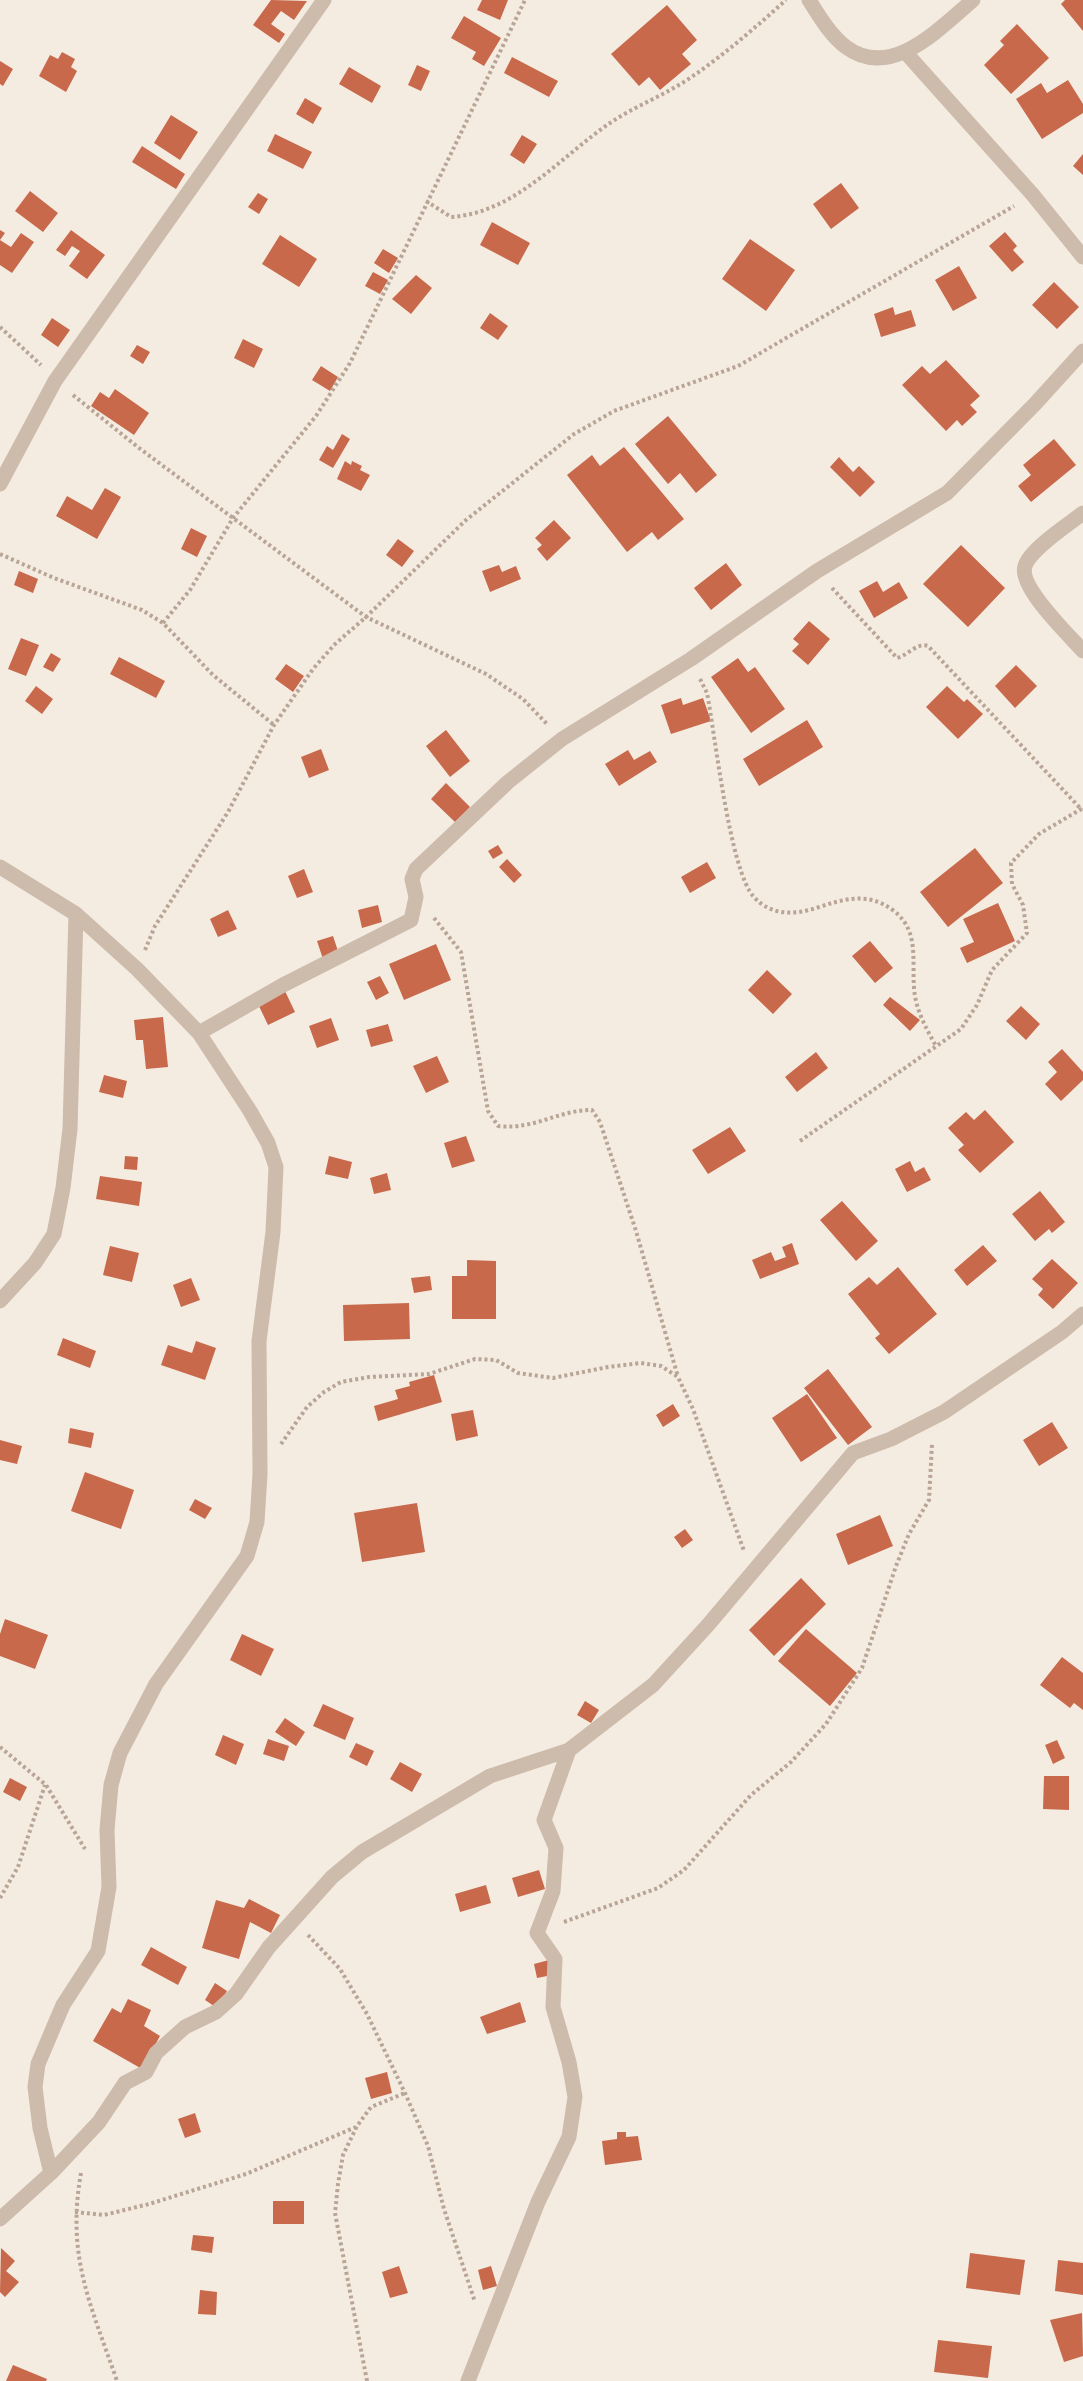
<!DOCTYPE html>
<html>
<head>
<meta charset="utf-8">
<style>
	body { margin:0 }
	canvas { display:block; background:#f4ebe1 }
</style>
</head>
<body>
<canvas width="1083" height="2381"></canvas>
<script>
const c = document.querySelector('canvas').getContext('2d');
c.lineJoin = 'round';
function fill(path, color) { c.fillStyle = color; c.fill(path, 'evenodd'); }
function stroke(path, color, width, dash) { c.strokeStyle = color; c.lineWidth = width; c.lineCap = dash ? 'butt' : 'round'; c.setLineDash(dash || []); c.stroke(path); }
fill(new Path2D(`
	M271,0L307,1L294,20L281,11L271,24L285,34L279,43L253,25Z
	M482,0H508L500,20L477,10Z
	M1065,0H1083V31L1061,4Z
	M667,5L697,40L682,54L691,64L660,90L649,77L639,86L611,54Z
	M464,16L501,38L484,66L472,59L476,52L451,38Z
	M1017,24L1049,58L1011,94L984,65L1004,45L1000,41Z
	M62,52L75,59L71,67L77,71L66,92L39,76L50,55L58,59Z
	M512,57L558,81L549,97L504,73Z
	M0,61L13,69L3,86L0,84Z
	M417,65L430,71L421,91L408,85Z
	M349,67L381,86L372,103L339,84Z
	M1068,80L1083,104V113L1042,139L1016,99L1041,83L1047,93Z
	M305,98L322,108L313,124L296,114Z
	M171,115L198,132L180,160L154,143Z
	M275,134L312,152L303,169L267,151Z
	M522,135L537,144L524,164L510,155Z
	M142,146L185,174L176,189L132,162Z
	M1083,154V175L1073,166Z
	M841,183L859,208L831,229L813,204Z
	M30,191L58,213L43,232L15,211Z
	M258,193L268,199L259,214L248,207Z
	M492,222L530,243L518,265L480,245Z
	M0,230L5,233L0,240L11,247L21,233L34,242L12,273L0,265Z
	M71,230L105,255L87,279L69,266L80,251L72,246L65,256L56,250Z
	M1005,232L1017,246L1013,250L1024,262L1012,272L989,246Z
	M280,235L317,259L299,287L262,264Z
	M750,239L795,270L766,311L722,279Z
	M383,249L398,258L389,273L374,263Z
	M959,266L977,298L953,311L935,280Z
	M373,272L388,280L380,294L365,286Z
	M416,275L432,288L411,314L392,299Z
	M1054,282L1079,307L1057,329L1032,305Z
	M893,307L895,315L911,310L916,326L881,337L874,314Z
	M490,313L508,326L498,340L480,328Z
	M52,318L70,330L58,347L41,335Z
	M243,339L263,349L254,368L234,358Z
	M137,345L150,352L143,364L130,356Z
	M946,360L980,396L970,405L977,412L962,426L957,420L946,431L902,385L922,366L930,374Z
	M321,366L338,377L330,391L312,380Z
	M115,389L149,413L134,435L91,406L100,392L109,398Z
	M668,416L717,475L696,493L680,473L668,484L635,444Z
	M342,434L350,439L333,468L319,460L327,446L333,450Z
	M1054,439L1076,465L1031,502L1018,486L1031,475L1023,465Z
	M624,447L684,519L658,540L652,532L627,552L567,475L592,455L600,466Z
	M839,457L853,472L859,466L875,482L860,497L830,467Z
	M345,461L351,465L352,461L362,466L360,470L370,475L361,491L337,479Z
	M105,488L121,497L97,539L56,516L67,496L92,510Z
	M554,520L571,538L547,561L537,549L542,545L535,538Z
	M191,528L207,536L197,557L181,549Z
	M398,539L414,551L402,567L386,555Z
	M961,545L1005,588L968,627L923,584Z
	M726,563L742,585L711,610L694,588Z
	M499,565L502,572L516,566L521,579L490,592L482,571Z
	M19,571L38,579L33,593L14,585Z
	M877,581L883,592L899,582L908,598L874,618L859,591Z
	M809,621L830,639L808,665L792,651L799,644L793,639Z
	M21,638L39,645L26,676L8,669Z
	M51,653L61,659L53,672L43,667Z
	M119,657L165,681L156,698L110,674Z
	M738,658L748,672L755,667L785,709L751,733L711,677Z
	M286,664L304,676L293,692L275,679Z
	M1016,665L1037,686L1015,708L995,686Z
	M36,686L53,699L42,714L25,701Z
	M947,686L964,702L967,699L983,714L958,739L926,707Z
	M681,698L683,705L703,698L711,721L671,734L661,705Z
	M807,720L823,747L759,786L743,759Z
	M446,730L470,761L450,777L426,746Z
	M321,749L329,770L309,778L301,757Z
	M628,750L634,760L650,751L657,762L619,786L605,764Z
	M446,783L470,807L455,822L431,799Z
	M498,845L503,853L493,859L488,851Z
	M975,848L1003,883L948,927L920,892Z
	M507,859L522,875L514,883L499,867Z
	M707,862L716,878L690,893L681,877Z
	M304,869L313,892L297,898L288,876Z
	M998,903L1015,941L967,963L960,948L974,942L963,919Z
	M378,905L382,922L362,928L358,910Z
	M228,910L237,929L218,937L210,919Z
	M333,936L339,954L323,959L317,941Z
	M870,941L893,968L875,983L852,956Z
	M436,944L451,980L404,1000L389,964Z
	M767,970L792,994L773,1014L748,990Z
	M380,976L389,993L376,1000L367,982Z
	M284,989L295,1012L268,1025L257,1002Z
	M890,997L920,1020L910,1031L883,1005Z
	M1021,1006L1040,1024L1026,1040L1006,1021Z
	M163,1017L168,1067L146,1069L143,1040H136L134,1020Z
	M331,1018L339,1040L317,1048L309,1026Z
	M388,1024L393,1041L371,1047L366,1030Z
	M1062,1049L1083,1072V1080L1061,1101L1045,1084L1057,1072L1048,1062Z
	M816,1052L828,1068L797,1092L785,1077Z
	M437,1056L449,1082L426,1093L413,1066Z
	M104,1075L127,1081L123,1098L99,1092Z
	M985,1110L1014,1142L980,1173L958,1150L964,1145L948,1128L966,1112L974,1120Z
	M730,1127L746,1151L708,1174L692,1150Z
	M466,1136L475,1161L452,1168L444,1143Z
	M125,1156L138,1157L137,1170L124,1169Z
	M329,1156L352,1162L348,1179L325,1174Z
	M910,1161L915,1172L924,1167L931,1180L907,1192L895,1169Z
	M387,1173L391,1190L374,1194L370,1178Z
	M100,1176L142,1182L139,1206L96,1199Z
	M1040,1191L1065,1222L1052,1233L1049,1229L1035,1241L1012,1214Z
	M842,1201L878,1241L856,1261L820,1220Z
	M792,1243L799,1264L760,1279L752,1260L771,1252L775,1261L786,1257L782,1247Z
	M983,1245L997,1261L967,1286L954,1270Z
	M110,1246L139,1253L132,1282L103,1275Z
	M1052,1259L1078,1283L1053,1309L1038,1295L1043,1289L1032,1279Z
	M467,1260L496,1261V1319H452V1276H467Z
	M898,1267L937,1314L889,1354L875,1338L880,1334L848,1294L869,1277L877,1285Z
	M430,1276L432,1290L414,1293L411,1278Z
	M191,1278L200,1300L181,1307L173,1285Z
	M409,1303L410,1339L344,1341L343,1305Z
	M63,1338L96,1351L90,1368L57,1355Z
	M196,1341L216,1348L205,1380L161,1365L168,1345L192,1353Z
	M828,1369L872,1427L848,1445L804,1388Z
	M434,1375L442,1402L378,1421L374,1406L398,1399L395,1390L410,1386L409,1382Z
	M807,1394L837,1438L801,1462L772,1418Z
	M673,1404L680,1416L663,1427L656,1415Z
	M473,1410L478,1436L456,1441L451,1414Z
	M1052,1422L1068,1448L1039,1466L1023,1440Z
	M70,1428L94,1433L91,1448L68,1443Z
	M0,1440L22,1446L17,1464L0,1460Z
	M85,1472L134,1490L121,1529L71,1511Z
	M195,1499L212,1508L205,1519L189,1510Z
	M417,1503L425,1552L362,1562L354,1513Z
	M880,1515L893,1546L848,1565L836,1534Z
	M685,1529L693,1540L682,1548L674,1537Z
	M801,1578L826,1604L774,1656L749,1630Z
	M5,1619L48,1635L35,1669L0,1656V1634Z
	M806,1629L857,1673L830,1706L778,1661Z
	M242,1634L274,1649L261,1676L230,1660Z
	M1062,1657L1083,1673V1710L1074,1703L1070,1708L1040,1685Z
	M585,1701L599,1710L591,1723L577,1715Z
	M323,1704L354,1718L345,1740L313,1726Z
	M285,1718L305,1732L296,1746L275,1732Z
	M223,1735L244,1744L236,1765L215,1755Z
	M268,1739L289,1746L284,1761L263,1754Z
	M1057,1740L1065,1758L1053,1764L1045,1745Z
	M356,1743L374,1751L367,1766L349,1757Z
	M400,1762L422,1774L412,1792L390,1779Z
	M1044,1776H1069V1810L1043,1809Z
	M10,1778L27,1787L20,1801L3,1792Z
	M539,1870L545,1889L518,1897L512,1878Z
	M486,1885L491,1903L460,1912L455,1894Z
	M249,1899L280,1915L271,1933L250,1922L239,1959L202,1948L216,1900L244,1908Z
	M151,1947L187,1967L178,1985L141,1965Z
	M549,1960L552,1975L537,1978L534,1964Z
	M215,1983L227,1991L217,2008L205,2000Z
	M128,1999L151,2010L144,2026L160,2036L142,2069L93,2041L112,2008L121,2013Z
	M520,2002L526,2022L487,2034L480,2017Z
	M387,2072L392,2093L371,2099L365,2078Z
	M195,2113L201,2132L185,2138L178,2119Z
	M617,2132H626V2137L638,2136L642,2160L605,2165L602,2141L617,2139Z
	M273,2201H304V2224H273Z
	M193,2235L214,2237L212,2253L191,2250Z
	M1,2248L15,2261L6,2271L19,2282L5,2297L0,2292Z
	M970,2253L1025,2260L1020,2295L966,2288Z
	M1058,2260L1083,2263V2295L1055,2291Z
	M399,2266L408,2293L390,2298L382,2272Z
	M491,2266L497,2286L483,2290L478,2270Z
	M200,2290L217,2292L216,2315L198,2314Z
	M1082,2313L1083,2356L1064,2362L1050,2320Z
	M938,2340L992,2346L988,2378L934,2372Z
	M13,2365L47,2379L46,2381H6Z`), '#c8694b');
stroke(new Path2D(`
	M426,201L451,217C515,213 560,157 610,123C635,106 665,95 690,78C724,55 756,27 786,0
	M0,327L41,365
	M73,395L139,448L366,617L486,674L523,699L547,724
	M0,554L54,578L142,610L163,623L213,675L274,725
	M832,588L897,658C907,656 917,642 928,646L1082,810
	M163,623L190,590L233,518L316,416L350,363L525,0
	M700,679L707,693C715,734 730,872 754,897C771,916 795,915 816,908C844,899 868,891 894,911C922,933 910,966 915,996C918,1014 927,1030 936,1046
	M434,918L461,952L488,1111L498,1126C535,1130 558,1110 592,1110L600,1122L636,1231L678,1377
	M145,950L155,926L228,812L274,725L313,669L334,645L366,617L466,520L574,434L614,411L738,366L1014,206
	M800,1141L961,1029L977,1005L992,970L1027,933L1023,905L1012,884L1011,863L1039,834L1083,808
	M281,1444L307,1407L324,1392L341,1382L369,1377L429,1374L475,1359L496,1360L518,1373L553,1378L608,1367L641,1363L661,1366L678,1377L693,1409L744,1551
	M0,1747L46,1785L85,1849
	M0,1898L18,1867L45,1785
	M564,1922L658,1888L684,1870L751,1795L791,1762L826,1724L862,1668L896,1566L909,1534L929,1500L932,1444
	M308,1935L340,1969L367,2014L405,2093L428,2146L444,2209L475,2302
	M81,2173C66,2257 91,2305 117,2381
	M75,2212L104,2215L149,2204L246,2174L356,2127
	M367,2381L335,2213L338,2184L343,2155L357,2126L371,2107L405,2093`), '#b9a596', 4, [3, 3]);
stroke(new Path2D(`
	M809,0C819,16 831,36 846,47C891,81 940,28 973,0
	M906,53L1033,195L1083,257
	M0,484L55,381L324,0
	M1083,513C1069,524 1030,549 1025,566C1018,587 1069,635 1083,651
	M0,867L76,914L137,969L199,1033L250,1111L268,1143L276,1167L273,1232L259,1341L260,1474L257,1522L247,1556L156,1684L120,1753L111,1785L107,1830L109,1887L98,1951L63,2005L38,2064L35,2087L40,2128L51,2173
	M199,1033L283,985L411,920L416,897L412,879L416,869L508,782L562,739L691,659L817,571L947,493L1035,404L1083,351
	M0,1301L35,1263L54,1234L63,1188L70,1129L76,914
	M0,2219L51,2173L99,2122L125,2083L146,2072L156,2053L185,2027L216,2012L236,1994L269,1947L332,1877L362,1852L490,1776L569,1750L653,1685L708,1625L853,1453L891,1439L944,1412L1062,1332L1083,1314
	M468,2381L538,2202L569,2137L575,2097L569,2062L553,2007L555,1959L537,1933L553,1891L556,1848L544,1820L569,1750`), '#cdbbac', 15);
</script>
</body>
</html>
